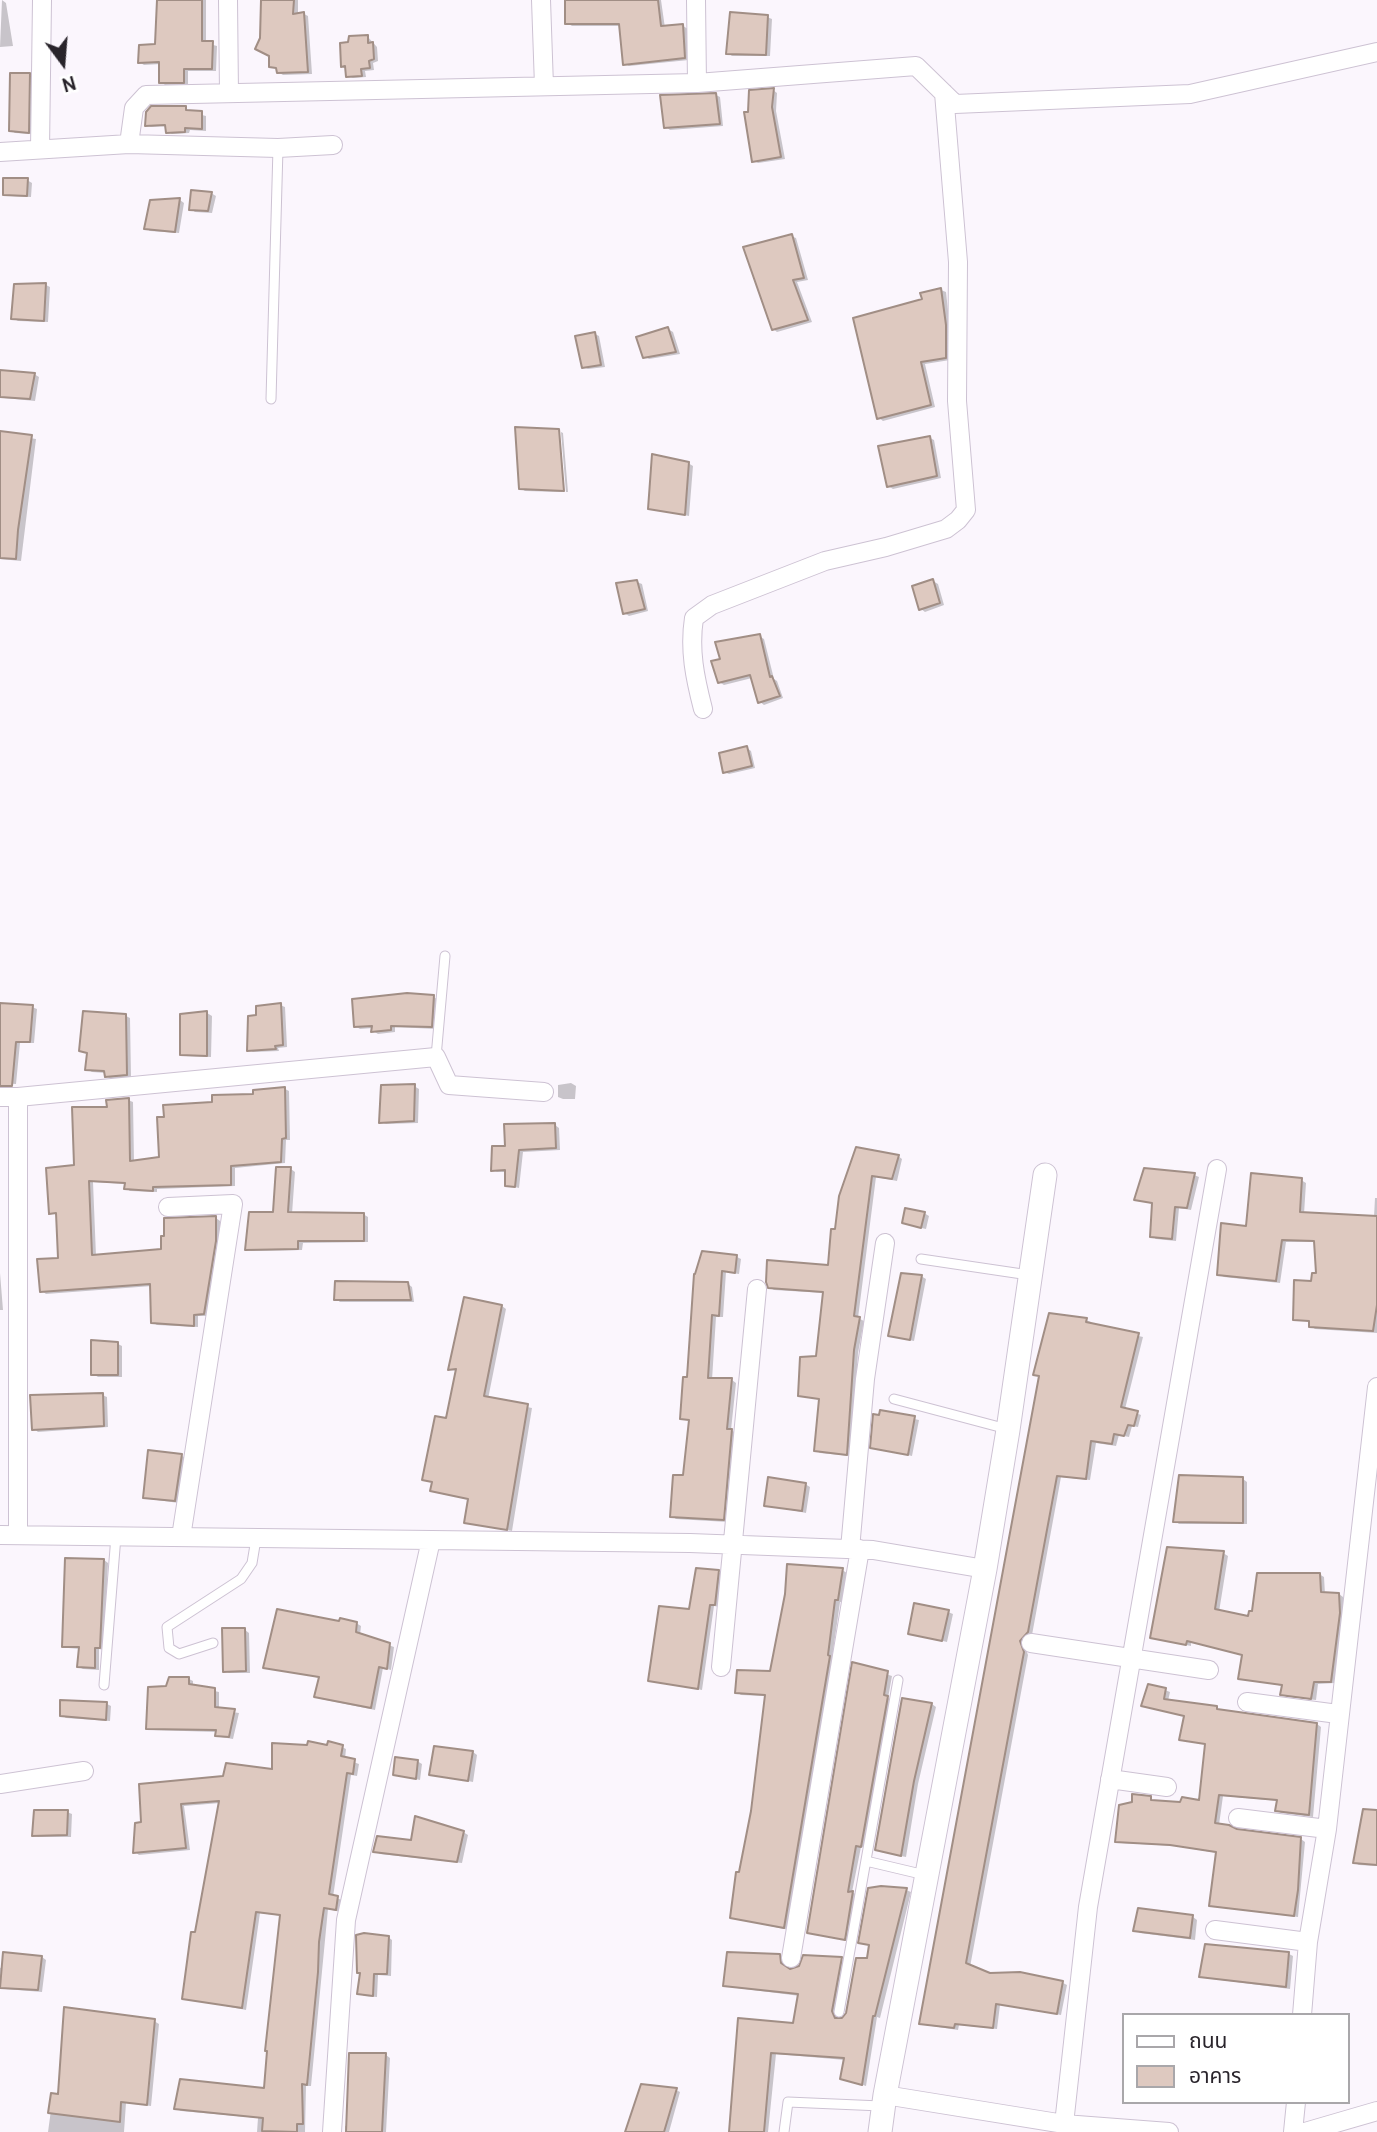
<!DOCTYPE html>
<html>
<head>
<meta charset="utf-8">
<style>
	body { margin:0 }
	#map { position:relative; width:1377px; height:2132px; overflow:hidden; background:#fbf6fd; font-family:Cabin,"Noto Sans Thai",sans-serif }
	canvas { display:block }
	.legend { position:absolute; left:1122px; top:2013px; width:228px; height:91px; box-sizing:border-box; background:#fff; border:2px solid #a9a7aa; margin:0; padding:9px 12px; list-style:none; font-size:21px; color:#29242b }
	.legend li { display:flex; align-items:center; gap:14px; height:35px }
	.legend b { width:35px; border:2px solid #a9a7aa }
	.north { position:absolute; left:28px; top:28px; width:70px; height:70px; -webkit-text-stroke:5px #fff; paint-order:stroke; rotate:164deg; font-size:19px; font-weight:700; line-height:28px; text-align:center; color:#29242b }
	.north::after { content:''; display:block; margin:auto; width:24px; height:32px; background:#29242b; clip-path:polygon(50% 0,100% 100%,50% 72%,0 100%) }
</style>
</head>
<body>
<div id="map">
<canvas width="1377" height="2132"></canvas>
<ul class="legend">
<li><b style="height:9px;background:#fff"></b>ถนน</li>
<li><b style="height:19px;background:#dec9c0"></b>อาคาร</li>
</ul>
<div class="north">N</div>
</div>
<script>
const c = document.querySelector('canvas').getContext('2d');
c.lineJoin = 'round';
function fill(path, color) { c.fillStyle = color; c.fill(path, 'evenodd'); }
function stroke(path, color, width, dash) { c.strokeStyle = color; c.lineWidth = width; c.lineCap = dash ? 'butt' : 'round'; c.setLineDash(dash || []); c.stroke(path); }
fill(new Path2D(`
	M2,0L6,3L13,46L0,47Z
	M158,0H206V43L217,46L216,71H188V84L165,85L161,82V64L144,65L139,62L156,45Z
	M263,0H298V15L304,14L308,16L312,74L283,75L278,72V69L271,66Z
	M567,0H665H661L665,28L683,26L688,29L689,60L629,66L625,64L621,26H572L567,23Z
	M767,17L772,19L770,56H732L728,53Z
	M367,36L377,47L378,61L373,63L374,70L365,71L366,77L353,78L348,76L347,69L342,66Z
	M29,75L34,78L33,134L15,133L11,130Z
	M773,90L777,93L776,111L785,159L758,163L754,161Z
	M716,95L720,97L723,126L670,130L666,127Z
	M185,107L190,112L206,116V131L190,130L189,133L172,134L168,132L167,126L151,127L147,125Z
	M27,180L32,183L31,197L10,196L5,194Z
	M211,193L216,196L212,213L195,212L191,209Z
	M180,200L184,203L179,233L150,231L146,228L152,202Z
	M791,236L796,238L808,280L797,282L812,322L777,332L773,329Z
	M46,285L50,287L48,322L18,321L13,318Z
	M941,290L946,292L950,329V360L925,364L935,407L883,421L879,418L924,300Z
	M668,329L673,332L680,354L649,359L644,356Z
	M595,334L599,336L605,367L588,369L583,367Z
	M34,374L39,377L35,401L4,398L0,395Z
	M557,430L562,492L525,491L520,488Z
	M561,432L563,433L568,492H566Z
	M0,433L36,439L21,561L0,559Z
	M930,438L934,440L941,478L893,489L888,486Z
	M688,463L693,466L689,516L650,508Z
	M933,581L938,584L944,605L925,612L921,609Z
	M637,582L642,584L648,611L629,616L624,613Z
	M759,636L764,639L774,679L777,681L783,698L764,705L760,702L752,678L724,685L719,682L722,660Z
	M747,748L751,751L755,768L729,774L724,772Z
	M407,995L434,997L438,1000L436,1029L395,1027V1032L378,1034L373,1031V1028L360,1029L355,1026Z
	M280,1005L285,1007L287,1047L278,1048L279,1051L253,1052L249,1050Z
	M32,1007L37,1009L34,1043H20L16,1084L0,1083V1029Z
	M207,1013L212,1016L211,1057L186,1056L182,1054V1016Z
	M126,1016L130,1018L131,1077L111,1079L106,1076V1073L92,1072L87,1069L89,1054L80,1051Z
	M571,1083L576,1086L575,1099H563L558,1097V1085Z
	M414,1086L419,1089L418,1123L386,1124L381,1122Z
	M285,1089L289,1091L290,1140H286L285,1163L235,1168V1186L157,1189V1192L130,1191L126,1188L127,1184L93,1182L96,1256L162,1250L216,1218L220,1221V1244L209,1316H198V1327L157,1325L152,1322V1286L46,1294L42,1291L59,1259L58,1215L51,1213L109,1109L128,1100L133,1102L134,1162L161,1159L214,1104Z
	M555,1125L559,1128L560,1150L523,1152L519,1188L507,1185V1172H497L493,1170L506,1147Z
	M898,1156L902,1159L897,1181L876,1177L858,1318L864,1321L858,1353L851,1456L820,1453L816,1450L821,1400L800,1395L818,1358L824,1293L774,1290L769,1287L829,1267L841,1197Z
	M291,1169L295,1172L292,1214H363L368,1217V1242L303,1243L302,1250L251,1251L247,1249L275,1214Z
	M1194,1175L1199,1177L1191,1210L1179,1208L1176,1241L1156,1239L1152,1236L1153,1204L1136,1200Z
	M1301,1180L1306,1183L1304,1214L1374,1217L1375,1198H1377V1333L1315,1329L1311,1326V1322L1295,1319L1317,1274L1316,1242H1286L1280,1283L1224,1277L1219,1274L1248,1228Z
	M924,1213L929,1216L926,1229L908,1225Z
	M703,1253L737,1257L741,1259L739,1274L726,1272L723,1317H716L712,1380H732L736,1383L731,1430L736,1433L728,1522L676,1519L672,1516L685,1477L691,1421L682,1418L689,1379Z
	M0,1273L3,1310H0Z
	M921,1276L926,1279L914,1341L895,1337L890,1335Z
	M408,1284L412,1287L414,1302H340L336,1299Z
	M502,1306L506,1309L488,1399L532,1408L512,1531L466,1522L470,1499L437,1493L432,1490L434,1483L424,1479L448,1421L458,1371L450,1370Z
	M1086,1320L1091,1322L1090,1325L1143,1337L1125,1409L1141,1415L1138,1427L1132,1426L1129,1437L1119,1435L1116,1446L1096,1443L1090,1480L1061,1477L1032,1635L1024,1644L1028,1655L970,1967L989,1975L1021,1974L1063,1983L1067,1985L1061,2015L1000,2005L997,2029L959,2025L958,2030L925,2025L921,2023L1041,1377L1035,1374Z
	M118,1344L122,1346V1377H98L93,1374Z
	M102,1395L107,1397L108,1427L38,1432L34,1429Z
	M882,1412L919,1420L912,1456L872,1447Z
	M149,1452L182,1456L186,1458L179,1503L149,1499L144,1497Z
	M1243,1479L1247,1482V1524H1179L1175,1521Z
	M805,1484L810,1487L806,1513L766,1505Z
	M1223,1553L1228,1556L1219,1612L1249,1618L1319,1574L1324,1577L1325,1594H1339L1343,1597L1344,1616L1335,1683L1318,1684L1316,1700L1287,1697L1282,1694L1283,1686L1240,1678L1244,1656L1191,1642V1646L1152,1638Z
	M104,1560L108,1563L104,1650L99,1649V1670L83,1669L79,1667L81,1649L68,1648L63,1646Z
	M842,1570L847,1573L842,1602H840L832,1659L834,1660L789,1930L737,1919L732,1917L752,1812L766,1696L741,1695L737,1692L772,1672Z
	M718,1572L723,1575L720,1607L714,1606L702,1690L650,1680L691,1611Z
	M948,1612L953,1614L947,1642L910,1633Z
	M340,1623H356L361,1626L360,1635L394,1647L391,1670L383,1668L375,1710L321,1699L316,1696L320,1678L265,1667Z
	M245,1630L249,1633L250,1673H229L225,1671Z
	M854,1664L892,1676L888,1698L892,1700L866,1848L861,1847L852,1892L857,1895L849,1941L809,1932Z
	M189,1679L193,1681V1686L219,1692V1710L239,1713L233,1739L221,1737L217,1735V1732L152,1730L148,1728L168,1688Z
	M1165,1690L1170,1692L1168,1701L1216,1708L1222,1711L1317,1724L1321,1727L1313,1817L1281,1813L1277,1810L1279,1801L1223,1796L1219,1825L1237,1831L1301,1839L1305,1842L1298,1917L1216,1907L1211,1905L1217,1853L1176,1846L1121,1843L1117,1841L1150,1798L1155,1802H1201L1207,1745L1181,1739L1186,1717L1143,1705Z
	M107,1704L111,1706L110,1721L66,1718L62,1715Z
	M932,1704L936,1707L918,1784L906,1857L881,1852L877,1849Z
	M342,1747L346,1749L345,1759L359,1764L357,1776L351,1775L333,1897L342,1900L340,1912L328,1909L311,2086H306L305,2132H257L258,2118L181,2111L176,2108L266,2090L282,1916L260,1913L246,2010L184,1998L220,1803L184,1806L190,1850L139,1855L135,1852L143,1824L141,1786L274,1771Z
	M473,1752L477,1755L473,1782L431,1774Z
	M417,1761L422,1764L420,1780L395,1774Z
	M67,1812L72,1814L71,1837H38L34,1835Z
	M1377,1812V1866L1359,1865L1355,1863Z
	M463,1832L468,1835L462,1863L380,1854L375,1851Z
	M906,1890L911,1892L880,2018L877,2017L866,2086L847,2080L845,2060L776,2054L768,2132H731L740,2020L794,2025L800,1996L729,1987L725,1985L780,1956L784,1959L785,1967L790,1971L841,1959L845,1961L836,2015L838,2020L841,2021L848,2014L868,1960L870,1945L860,1942Z
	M1140,1909L1193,1917L1197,1920L1195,1940L1140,1933L1135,1930Z
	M388,1937L392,1940L391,1976L378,1975L377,1997L364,1996L359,1993Z
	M1289,1954L1293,1956L1290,1989L1205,1978L1201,1976Z
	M42,1957L46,1960L42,1992L5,1989L1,1987L0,1968Z
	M154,2021L159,2024L151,2106L126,2103L124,2132H48L53,2095L59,2096Z
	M386,2055L390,2058L386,2132H345V2126H348Z
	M676,2090L680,2092L669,2132H627Z`), '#0003');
const building = new Path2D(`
	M157,0H202V41H213L212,69H184V83H159V62L138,63L139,45L155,44Z
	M261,0H294L293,14L304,12L308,72L277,73L276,68L269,67V56L255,49L260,38Z
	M565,0H658L661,26L683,24L685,58L623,65L619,24H565Z
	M730,12L768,15L766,55L726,54Z
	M368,35V43L373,42L374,59L369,61L370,68L361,69L362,76L346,77L345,66L341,67L340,43L348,42L349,36Z
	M10,73H30L29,133L9,131Z
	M774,88L772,107L781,157L752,162L744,112H748L749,90Z
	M716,93L720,124L664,128L660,95Z
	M151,106H186V110L202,111V129L185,128V132L166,133L165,125L145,126L146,112Z
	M3,178H28L27,196L3,195Z
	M191,190L212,192L208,211L189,210Z
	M180,198L175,232L144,229L150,200Z
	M792,234L804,278L793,280L808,320L772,330L743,247Z
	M46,283L44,321L11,319L14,284Z
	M941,288L946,325V358L921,362L931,405L877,419L853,318L922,299L920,293Z
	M668,327L676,352L643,358L636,337Z
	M595,332L601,365L582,368L575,336Z
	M0,370L35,373L30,399L0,397Z
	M515,427L559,429L564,491L519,489Z
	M0,431L32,435L18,530L16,559L0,558Z
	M930,436L937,476L887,487L878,446Z
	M652,454L689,462L685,515L648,509Z
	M933,579L940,603L919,610L912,586Z
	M637,580L645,609L623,614L616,583Z
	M760,634L770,677L772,676L780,696L758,703L750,675L718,683L711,661L720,659L715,642Z
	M747,746L752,766L723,773L719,753Z
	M407,993L434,995L432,1027L391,1026V1030L371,1032L372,1026L354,1027L352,999Z
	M0,1003L33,1005L30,1042H16L12,1086H0Z
	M281,1003L283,1045L275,1046L276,1049L247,1051L248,1016L256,1015V1006Z
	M83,1011L126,1014L127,1075L105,1077L104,1071L85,1070L87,1053L79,1051Z
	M207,1011V1056L180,1055V1014Z
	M415,1084L414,1121L379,1123L381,1085Z
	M285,1087L286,1138L282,1139L281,1162L231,1166V1185L153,1187V1191L124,1189L125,1183L89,1181L92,1255L161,1249V1236H164V1218L216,1216V1241L204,1314L194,1315V1326L151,1323L150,1284L40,1292L37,1259L58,1258L56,1213L49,1214L46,1168L74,1165L72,1107H107L106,1100L129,1098L130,1161L159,1157L157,1117H164L163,1105L212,1102V1095L253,1094V1090Z
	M555,1123L556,1148L519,1150L515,1187L505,1186V1170L491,1171L492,1146H505L504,1124Z
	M856,1147L899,1155L892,1179L872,1176L854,1316L860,1317L854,1350L847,1455L814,1451L819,1399L798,1396L800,1357L816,1356L823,1292L768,1288L766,1282L767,1260L828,1265L831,1229H835L839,1196Z
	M276,1167H291L288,1212L364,1213V1241H298V1249L245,1250L249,1212H273Z
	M1144,1168L1195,1173L1187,1208L1175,1207L1172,1239L1150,1237L1152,1203L1134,1200Z
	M1251,1173L1302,1178L1300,1212L1377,1216V1305L1373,1331L1309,1327V1321L1293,1320L1294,1280L1311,1281L1312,1273H1316L1314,1241L1282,1240L1276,1281L1217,1275L1221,1223L1246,1226Z
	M905,1208L925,1212L921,1228L902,1223Z
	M702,1251L737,1255L735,1273L722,1271L719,1316L712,1315L708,1378H732L727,1429H732L724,1520L670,1517L673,1475H683L689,1420L680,1419L683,1377H687L694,1274H695Z
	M901,1273L922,1275L910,1340L888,1336Z
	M335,1281L408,1282L411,1300H334Z
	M464,1297L502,1305L484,1396L528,1404L507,1530L464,1523L468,1499L430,1491L432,1482L422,1480L435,1416L446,1418L456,1369L448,1370Z
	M1049,1313L1087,1318L1086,1322L1139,1333L1121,1407L1138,1411L1134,1426L1128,1425L1124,1436L1114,1434L1112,1444L1091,1441L1086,1479L1057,1476L1028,1632L1020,1641L1024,1652L966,1963L990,1973L1020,1972L1063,1981L1057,2014L996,2004L993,2028L955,2024L954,2028L919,2024L1039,1376L1033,1375Z
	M91,1340L118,1342V1375H91Z
	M103,1393L104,1426L32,1430L30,1395Z
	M880,1410L915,1416L908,1455L870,1448L873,1414L879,1415Z
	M148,1450L182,1454L175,1501L143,1498Z
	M1179,1475L1243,1477V1523L1173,1522Z
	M768,1477L806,1483L802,1511L764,1506Z
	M1167,1547L1224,1551L1215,1609L1248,1616L1249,1611H1252L1257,1573H1320L1321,1592L1339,1593L1340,1613L1331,1682H1314L1311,1699L1280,1695L1282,1685L1238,1679L1242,1655L1187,1641L1186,1645L1150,1638Z
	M65,1558L104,1559L100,1648H95V1668L77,1667L79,1647H62Z
	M787,1564L843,1568L838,1600H835L828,1655L830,1656L784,1928L730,1918L736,1872H739L751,1811L765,1695L735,1693L737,1670L770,1671L785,1594Z
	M696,1568L719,1570L715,1605H710L698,1689L648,1681L659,1606L689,1609Z
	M914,1603L949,1610L942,1641L908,1634Z
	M277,1609L339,1621L340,1618L357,1622L356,1632L390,1643L387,1669L379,1667L371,1708L314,1697L319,1677L263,1668Z
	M222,1628H245L246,1671L223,1672Z
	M852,1662L888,1671L884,1695L888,1696L861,1847L856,1846L848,1892L853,1891L845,1940L807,1933Z
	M169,1677H189V1684L215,1688V1707L235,1709L229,1737L215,1736L216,1730L146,1729L148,1687L166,1686Z
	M1148,1684L1166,1688L1164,1699L1217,1706V1709L1317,1723L1309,1815L1275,1811L1277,1800L1219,1795L1215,1823L1229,1825L1237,1829L1301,1837L1298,1890L1294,1916L1209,1906L1216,1852L1170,1845L1115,1842L1119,1805L1132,1802V1794L1151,1796V1800L1180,1802L1182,1797L1199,1800L1205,1744L1179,1740L1184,1716L1141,1706Z
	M902,1698L932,1703L914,1781L901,1856L875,1850Z
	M60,1700L107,1702L106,1720L60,1716Z
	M308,1741L327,1745L328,1741L343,1745L341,1756L355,1759L353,1774L347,1773L329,1894L338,1896L336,1910L324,1908L319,1942L318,1972L307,2085L302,2084L303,2124H297V2132L262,2131L263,2118L174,2109L180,2079L264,2088L267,2051H265L280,1915L256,1912L242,2008L182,1999L191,1932H195L219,1801L181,1804L186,1848L133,1853L135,1823L141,1822L139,1784L223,1776L226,1763L272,1769V1743L307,1745Z
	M434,1746L473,1751L468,1781L429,1775Z
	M395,1757L418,1760L416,1779L393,1775Z
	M1363,1809L1377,1810V1865L1353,1863Z
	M34,1810H68L67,1835L32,1836Z
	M415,1816L464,1831L457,1862L373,1852L377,1836L411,1840Z
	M881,1886L907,1888L875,2016H873L862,2085L840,2079L844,2058L771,2053L764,2132H729L738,2018L793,2023L798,1994L723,1986L727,1952L780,1954L781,1963L790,1969L799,1966L803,1955L842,1957L832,2011L835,2018H842L846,2013L856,1958H867L869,1945L858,1943L868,1888Z
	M1138,1908L1193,1915L1190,1938L1133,1931Z
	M364,1933L389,1936L387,1974H374L373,1996L357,1994L360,1973H357L356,1935Z
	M1205,1944L1289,1952L1286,1987L1199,1977Z
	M3,1952L42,1956L38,1990L0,1988Z
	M64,2007L155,2019L147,2105L121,2102L120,2122L48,2113L51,2093L58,2094Z
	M349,2053H386L382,2132H346Z
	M641,2084L677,2088L664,2132H625Z`);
fill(building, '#dec9c0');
stroke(building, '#a18e85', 2);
const service = new Path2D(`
	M271,399L278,148
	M436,1057L445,956
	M921,1259L1029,1275
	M894,1399L1007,1429
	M213,1643L179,1654L169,1648L167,1627L241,1579L252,1563L256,1539
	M104,1685L116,1536
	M866,1861L925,1875
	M839,2012L898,1680
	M784,2132L788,2102L881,2106`);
const minor = new Path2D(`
	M228,0L229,93
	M541,0L544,86
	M696,0L697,83
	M129,144L134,108L146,95L697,83L916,66L955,104L1190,94L1377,52
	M40,149L42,0
	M0,152L129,144L278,148L333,145
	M703,709C695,678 689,650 694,618L712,605L825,561L886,547L946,529L958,520L966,510L957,401L958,262L944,93
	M0,1097H18V1535
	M18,1097L436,1057L449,1085L544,1092
	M168,1207L233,1204L181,1537
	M0,1535L690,1543L873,1550L985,1569
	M850,1549L865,1379L885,1243
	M1031,1643L1209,1670
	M721,1667L757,1289
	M1247,1702L1338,1714
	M1110,1779L1167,1787
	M0,1784L84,1771
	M1238,1818L1327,1829
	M1215,1930L1308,1942
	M791,1958L860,1549
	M1302,2015L1308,1942L1327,1829L1377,1387
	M885,2095L1064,2124L1169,2132
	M1064,2124L1088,1907L1217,1169
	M332,2132L346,1920L431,1540
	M1293,2132L1296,2102
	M1305,2132L1377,2111`);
const tertiary = new Path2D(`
	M880,2132L885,2095L985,1569L1008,1430L1045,1175`);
stroke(service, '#cdc2d3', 11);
stroke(minor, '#cdc2d3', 20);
stroke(tertiary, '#cdc2d3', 25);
stroke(service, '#fff', 9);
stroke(minor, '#fff', 18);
stroke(tertiary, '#fff', 23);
</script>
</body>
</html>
